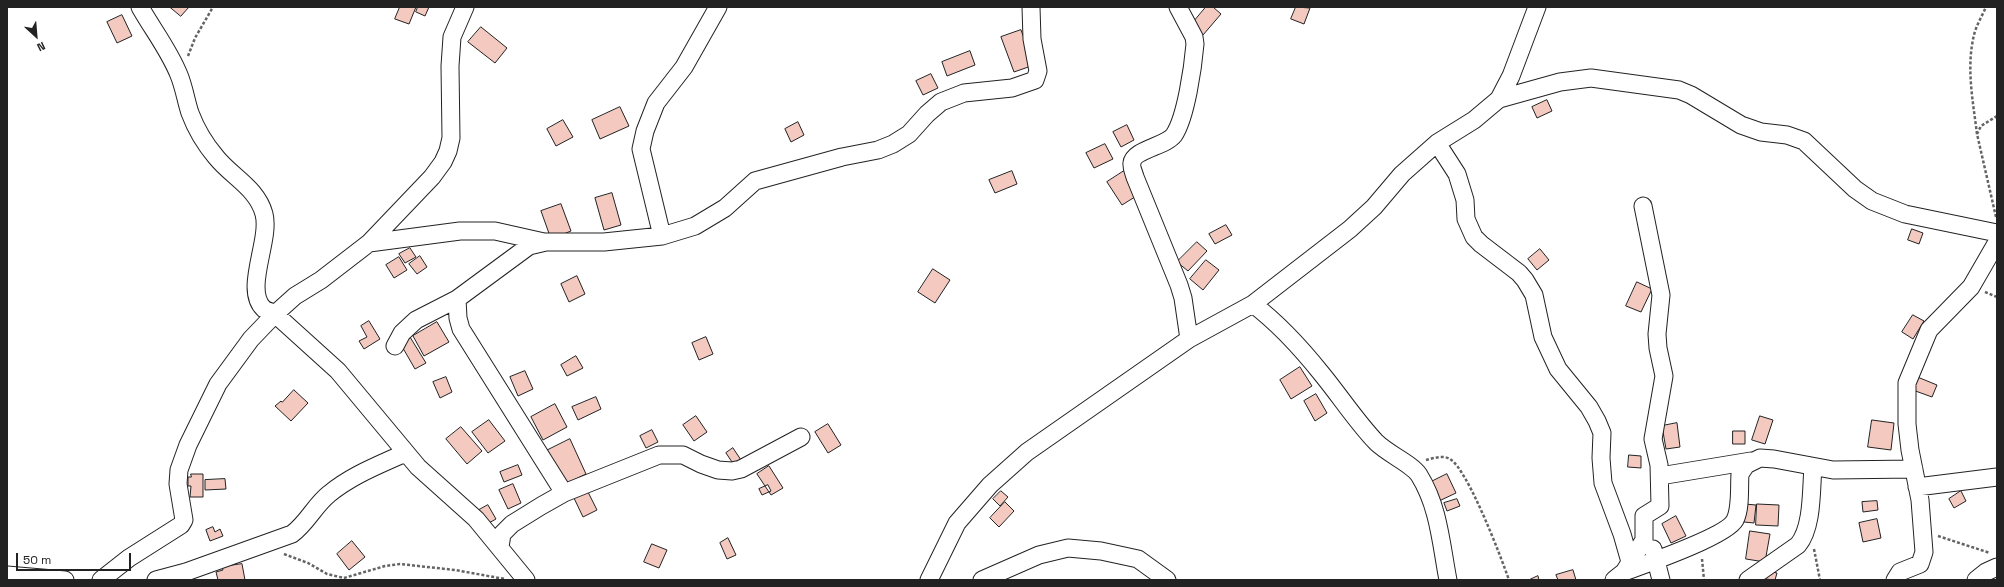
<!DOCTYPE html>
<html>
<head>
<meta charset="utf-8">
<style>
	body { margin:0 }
	#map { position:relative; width:2004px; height:587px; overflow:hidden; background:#fff; font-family:"Space Grotesk",sans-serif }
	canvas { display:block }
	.frame { position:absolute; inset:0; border:8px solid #222; pointer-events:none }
	.north { position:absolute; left:16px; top:16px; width:40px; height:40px; -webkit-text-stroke:3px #fff; paint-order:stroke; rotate:154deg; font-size:11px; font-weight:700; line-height:16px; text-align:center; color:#222 }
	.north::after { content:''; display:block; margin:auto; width:14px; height:18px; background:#222; clip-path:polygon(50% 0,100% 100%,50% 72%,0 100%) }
	.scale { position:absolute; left:16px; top:553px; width:115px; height:18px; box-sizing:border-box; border:2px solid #222; border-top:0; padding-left:5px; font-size:12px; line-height:14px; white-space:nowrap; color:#222; -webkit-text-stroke:3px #fff; paint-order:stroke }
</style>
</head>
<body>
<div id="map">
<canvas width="2004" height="587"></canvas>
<div class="frame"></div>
<div class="north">N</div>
<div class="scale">50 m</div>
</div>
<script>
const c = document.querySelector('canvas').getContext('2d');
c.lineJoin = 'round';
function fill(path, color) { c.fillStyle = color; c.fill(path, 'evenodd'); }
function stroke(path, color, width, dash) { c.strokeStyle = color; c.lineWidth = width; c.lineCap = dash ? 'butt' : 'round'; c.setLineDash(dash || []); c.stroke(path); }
const building = new Path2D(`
	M170,7H189L181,16Z
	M400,7H416L409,24L395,19Z
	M418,7H429L425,16L416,12Z
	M1206,7H1213L1221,14L1203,35L1191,25Z
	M1296,7L1310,8L1304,24L1291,19Z
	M122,15L132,36L117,43L107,22Z
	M481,27L507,48L495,63L468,42Z
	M1021,30L1034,65L1014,72L1001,37Z
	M970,51L975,65L947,76L942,62Z
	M931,74L938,88L923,95L916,81Z
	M1547,100L1552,111L1537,118L1532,107Z
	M620,107L629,126L600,139L592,120Z
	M563,120L573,137L556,146L547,129Z
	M798,122L804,135L791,142L785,129Z
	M1127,125L1134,140L1121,147L1113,132Z
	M1105,144L1113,159L1094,168L1086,153Z
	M1012,171L1017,184L995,193L989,180Z
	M1124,171L1138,195L1122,205L1107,182Z
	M612,193L621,225L604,230L595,198Z
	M561,204L571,231L551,239L541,211Z
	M1226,225L1232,235L1215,244L1209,234Z
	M1912,229L1923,233L1919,244L1908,240Z
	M1197,242L1207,251L1188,271L1177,262Z
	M410,248L416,257L405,263L399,254Z
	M1540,249L1549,260L1537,270L1528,259Z
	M420,256L427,267L417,274L409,264Z
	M399,257L407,270L394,278L386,265Z
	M1206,260L1219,270L1203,290L1190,279Z
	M933,269L950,280L935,303L918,292Z
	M577,276L585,294L569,302L561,284Z
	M1637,282L1652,289L1641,312L1626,306Z
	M1913,315L1924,321L1913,339L1902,332Z
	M369,321L380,339L364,349L359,341L367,337L361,326Z
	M437,322L449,342L424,356L413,336Z
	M410,337L426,363L415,369L400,343Z
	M706,337L713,354L699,360L692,343Z
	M576,356L583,368L567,376L561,365Z
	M1300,367L1312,386L1291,399L1280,380Z
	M525,371L533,389L518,396L510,377Z
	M1915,376L1937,385L1932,397L1910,389Z
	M446,377L452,392L440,398L433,382Z
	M294,390L308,403L291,421L275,406L281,401L282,402Z
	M1316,394L1327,413L1315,421L1304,401Z
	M596,397L601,409L578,420L572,407Z
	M555,404L567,427L543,440L531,417Z
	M696,416L707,432L694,441L683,425Z
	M1760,416L1773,420L1765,444L1752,440Z
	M489,420L505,441L488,453L472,432Z
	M1872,420L1894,423L1891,450L1868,447Z
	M1677,423L1680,447L1666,449L1662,426Z
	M828,424L841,445L828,453L815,432Z
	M461,427L482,451L467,464L446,439Z
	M652,430L658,442L646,448L640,436Z
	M1733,431H1745V444H1733Z
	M570,439L586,474L563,485L546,451Z
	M733,448L741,460L734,465L726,453Z
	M1629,455L1641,456V468L1628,467Z
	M518,465L522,475L504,482L500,472Z
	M769,466L783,488L771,495L757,474Z
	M191,474H203V497H190L191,486H188V477H191Z
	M1447,474L1456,493L1439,501L1431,482Z
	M225,479L226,489L205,490V480Z
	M513,484L521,503L508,509L499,490Z
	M768,485L771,491L762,495L759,489Z
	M587,490L597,510L583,517L573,496Z
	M1001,491L1008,497L1000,506L993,499Z
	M1961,491L1966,501L1954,508L1949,499Z
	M1457,499L1460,506L1447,511L1444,503Z
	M1877,501L1878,510L1863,512L1862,502Z
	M1005,502L1014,511L999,527L990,518Z
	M1745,504L1756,505L1754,523L1744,522Z
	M1757,504L1779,505L1778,526L1756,525Z
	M488,505L496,519L487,524L479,510Z
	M1676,516L1686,536L1671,543L1662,524Z
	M1877,519L1881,538L1863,542L1859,523Z
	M213,527L215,532L220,529L223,536L210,541L206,530Z
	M1750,531L1770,534L1765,562L1746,559Z
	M728,538L736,555L727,559L720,543Z
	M352,541L365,557L349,570L337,554Z
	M652,544L667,550L659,568L644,562Z
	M242,564L245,580H218L216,572L223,570L222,567Z
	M1573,570L1576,580H1558L1556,575Z
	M1768,571L1777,573L1775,580L1765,579Z
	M1538,576L1539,580H1529Z`);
fill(building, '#f3c9c0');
stroke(building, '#222', 1);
const minor = new Path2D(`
	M140,7C153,30 169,50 179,75C184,87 186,101 190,113C196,129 205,144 216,157C232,177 257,188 264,214C271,240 243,290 264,309C267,311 272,312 275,314L338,371L418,467L476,519L526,580
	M1178,7L1194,37L1195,44C1193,67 1186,117 1174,135C1166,146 1133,150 1132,163C1131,167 1134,173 1135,177L1179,285L1183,298L1189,339
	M1499,99L1560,82L1591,78L1679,90L1691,95L1741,125L1761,132L1787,135L1804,141L1855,189L1872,201L1905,214L1997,233
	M1437,143L1457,174L1465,200L1466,219L1474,237L1481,244L1519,273L1525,280L1534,295L1543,337L1558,369L1589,407L1597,421L1602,433L1601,458L1603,483L1622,534L1630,562
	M662,236L641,149L645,131L656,103L684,67L718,7
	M369,243L460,231H495L544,242
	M457,299L458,318L461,329L564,493
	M1253,304C1279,324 1301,348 1321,373C1340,396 1356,421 1376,442C1388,454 1412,464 1419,475C1439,507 1441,544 1448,580
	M395,346L402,333L416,320L457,299L529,246L546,242H604L662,236L695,226L725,208L755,181L842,157L878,150L893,144L909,134L927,114L941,102L964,93L1012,88L1035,80L1038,71L1032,39L1031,7
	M1660,476L1751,461
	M1917,487L1997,477
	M500,547L502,534L512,524L541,506L564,493L659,455H683L701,464L718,470L732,471L741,469L801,437
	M1653,549L1661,580
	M1624,572C1643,565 1727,536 1735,520C1741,508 1739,488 1740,474L1746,465L1760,458L1774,459L1833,470L1914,469
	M7,575L65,580
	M101,580L129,558L181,525L184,520L178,484L179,470L188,445L218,384L251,339L275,314L295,296L321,280L369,243L432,177L443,162L448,151L451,138L450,66L452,37L465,7
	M156,580L186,572L292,534C307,523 315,505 329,494C352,475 379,465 405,453
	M929,580L957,523L990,485L1027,452L1189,339L1253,304L1350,229L1374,207L1402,174L1437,143L1474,120L1499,99L1511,76L1537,7
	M982,580L1039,555L1068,548L1101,551L1138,559L1167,580
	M1614,580L1624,572L1644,540V516L1660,506L1659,465L1653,439L1664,376L1658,348L1657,334L1661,295L1643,206
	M1748,580L1798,545C1813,527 1811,489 1813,467
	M1895,580L1900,572L1920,564L1924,552L1920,500L1910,450L1907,424V383L1929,330L1971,287L1997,242
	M1976,580L1986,572L1997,567`);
stroke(minor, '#222', 19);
stroke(new Path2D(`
	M188,56L195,38L213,7
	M1977,134C1973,101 1966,68 1974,35C1976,26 1982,16 1986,7
	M1996,217L1977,134L1981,126L1997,116
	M1985,292L1997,297
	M1426,460C1434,458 1443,455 1450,459C1468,470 1501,557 1509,580
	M1938,536L1990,553
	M1814,549L1820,580
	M284,554L308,563L327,574L344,578L385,566L400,564L455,570L505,579
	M1702,559L1704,580`), '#646464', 2.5, [3, 2]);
stroke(minor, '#fff', 17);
</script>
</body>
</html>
